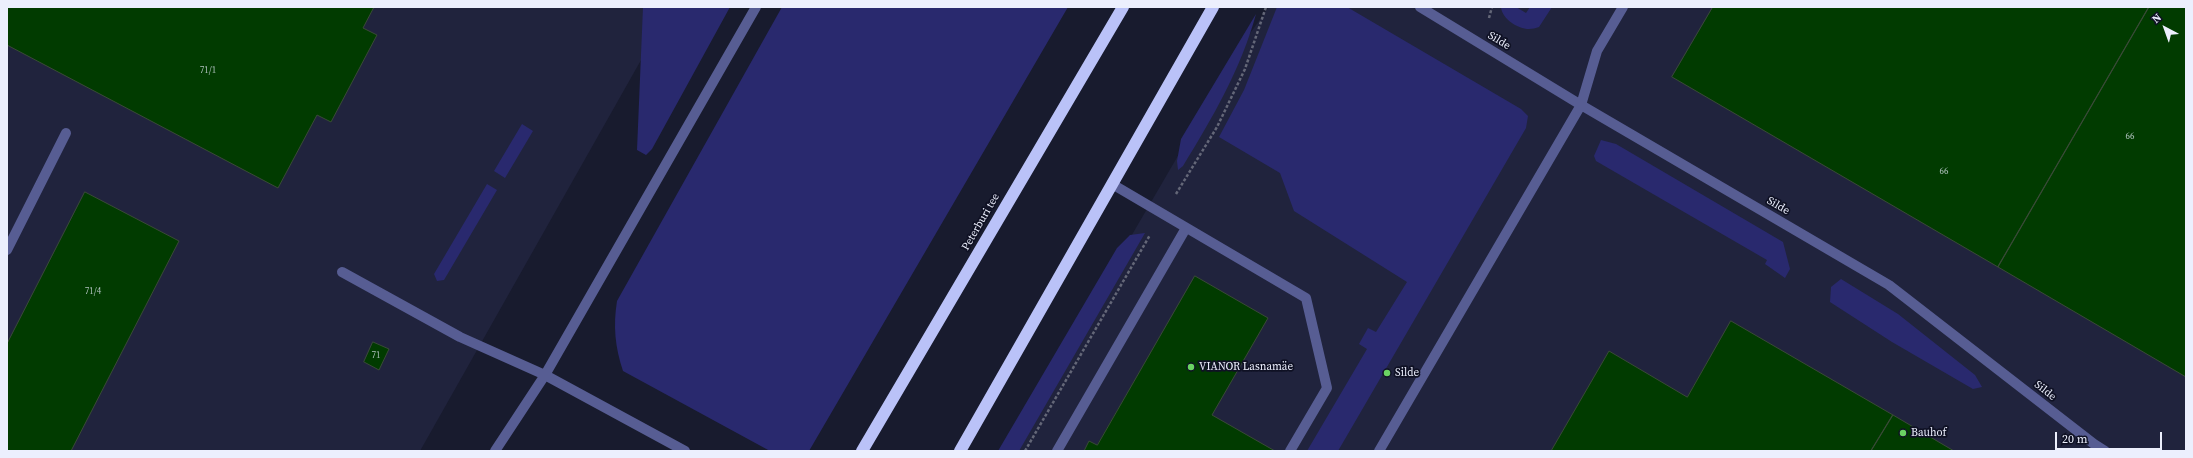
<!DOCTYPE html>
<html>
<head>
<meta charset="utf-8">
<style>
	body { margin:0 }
	#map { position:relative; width:2193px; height:458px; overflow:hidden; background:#181b2e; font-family:"Source Serif 4",serif }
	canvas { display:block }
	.frame { position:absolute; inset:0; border:8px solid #eceffd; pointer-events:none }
	.north { position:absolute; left:2145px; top:8px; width:40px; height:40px; -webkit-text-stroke:3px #0f1124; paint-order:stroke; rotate:319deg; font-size:11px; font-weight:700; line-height:16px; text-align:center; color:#eceffd }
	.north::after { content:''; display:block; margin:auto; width:14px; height:18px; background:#eceffd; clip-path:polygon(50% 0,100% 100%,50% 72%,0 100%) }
	.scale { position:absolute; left:2055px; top:432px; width:107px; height:18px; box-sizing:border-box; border:2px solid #eceffd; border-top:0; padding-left:5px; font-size:12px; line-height:14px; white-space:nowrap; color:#eceffd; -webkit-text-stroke:3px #0f1124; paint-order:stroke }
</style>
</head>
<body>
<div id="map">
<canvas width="2193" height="458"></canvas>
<div class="frame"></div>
<div class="north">N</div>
<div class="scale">20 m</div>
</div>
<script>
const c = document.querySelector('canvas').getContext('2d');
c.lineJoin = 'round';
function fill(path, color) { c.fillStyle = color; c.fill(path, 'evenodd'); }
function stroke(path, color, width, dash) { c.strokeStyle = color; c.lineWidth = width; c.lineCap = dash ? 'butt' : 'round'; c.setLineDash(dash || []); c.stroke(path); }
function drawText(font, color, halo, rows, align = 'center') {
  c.font = font + ' "Source Serif 4",serif'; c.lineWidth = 3.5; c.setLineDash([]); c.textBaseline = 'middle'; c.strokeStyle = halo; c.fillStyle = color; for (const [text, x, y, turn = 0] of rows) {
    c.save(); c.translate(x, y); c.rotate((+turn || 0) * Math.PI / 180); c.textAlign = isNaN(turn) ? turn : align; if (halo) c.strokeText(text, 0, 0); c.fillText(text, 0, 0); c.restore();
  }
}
fill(new Path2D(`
	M7,7H671L420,451H7Z
	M1269,7H2186V451H1006L1246,39Z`), '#20233d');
fill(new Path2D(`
	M643,7H730L652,149L646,155L637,150Z
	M782,7H1068L809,451H770L623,371C615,347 613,326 617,301Z
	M1277,7H1347L1521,109L1528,116L1526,128L1338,451H1307L1367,349L1359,344L1368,328L1376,332L1407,282L1294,211L1280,173L1219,137L1244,90Z
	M1501,7H1516L1526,13L1530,7H1552L1539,27C1536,28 1532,29 1529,29C1518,29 1502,19 1501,7Z
	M1256,14C1241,69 1213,117 1183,166L1178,170L1177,161L1181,139Z
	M522,124L533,131L505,178L494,171Z
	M1601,140L1616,144L1783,242L1790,269L1785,278L1765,264L1767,260L1596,161L1594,156Z
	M487,184L497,190L444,280L437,281L434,274Z
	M1145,233L1019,451H998L1117,248L1130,235Z
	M1841,279L1898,314L1975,375L1982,387L1973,389L1892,342L1830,302L1831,287Z`), '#29296e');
const building = new Path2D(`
	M7,7H374L363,28L377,35L331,122L317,115L278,188L7,45Z
	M1713,7H2149L1998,267L1672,77Z
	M2149,7H2186V377L1998,267Z
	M85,192L179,241L71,451H7V344Z
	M1195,276L1268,318L1212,415L1275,451H1084L1089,441L1097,445Z
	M1731,321L1893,415L1871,451H1551L1609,351L1687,397Z
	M373,342L389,349L379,370L364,362Z
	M1893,415L1954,451H1871Z`);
fill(building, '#013b00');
stroke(building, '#394a37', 1);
stroke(new Path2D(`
	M1489,18L1492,7
	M1176,194L1217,127L1245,69L1266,7
	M1025,451L1150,235`), '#646778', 2.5, [3, 2]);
stroke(new Path2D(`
	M1420,7L1581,105L1889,285L2094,444L2105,451
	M1112,184L1306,298L1327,388L1290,451
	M7,250L66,133
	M342,272L460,337L545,375L685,451
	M495,451L545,375L756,7
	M1057,451L1186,228
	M1379,451L1581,105L1597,51L1623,7`), '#575d93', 10);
stroke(new Path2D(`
	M862,451L1123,7
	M960,451L1213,7`), '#bac2f8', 12);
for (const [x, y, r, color] of [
	[1191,367,4,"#6bd363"],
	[1387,373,4,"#6bd363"],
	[1903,433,4,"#6bd363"]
]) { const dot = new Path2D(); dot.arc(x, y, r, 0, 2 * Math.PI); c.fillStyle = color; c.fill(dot); stroke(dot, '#0f1124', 1.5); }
drawText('9px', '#b1c2be', null, [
	["71/1",208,71],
	["66",2130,137],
	["66",1944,172],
	["71/4",93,292],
	["71",376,356]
]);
drawText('11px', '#eceffd', '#0f1124', [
	["Silde",1499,41,31],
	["Silde",1778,206,30],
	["Peterburi tee",981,222,-60],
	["Silde",2045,391,38]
]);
drawText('11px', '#eceffd', '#0f1124', [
	["VIANOR Lasnamäe",1199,367],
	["Silde",1395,373],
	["Bauhof",1911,433]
], 'left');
</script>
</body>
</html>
